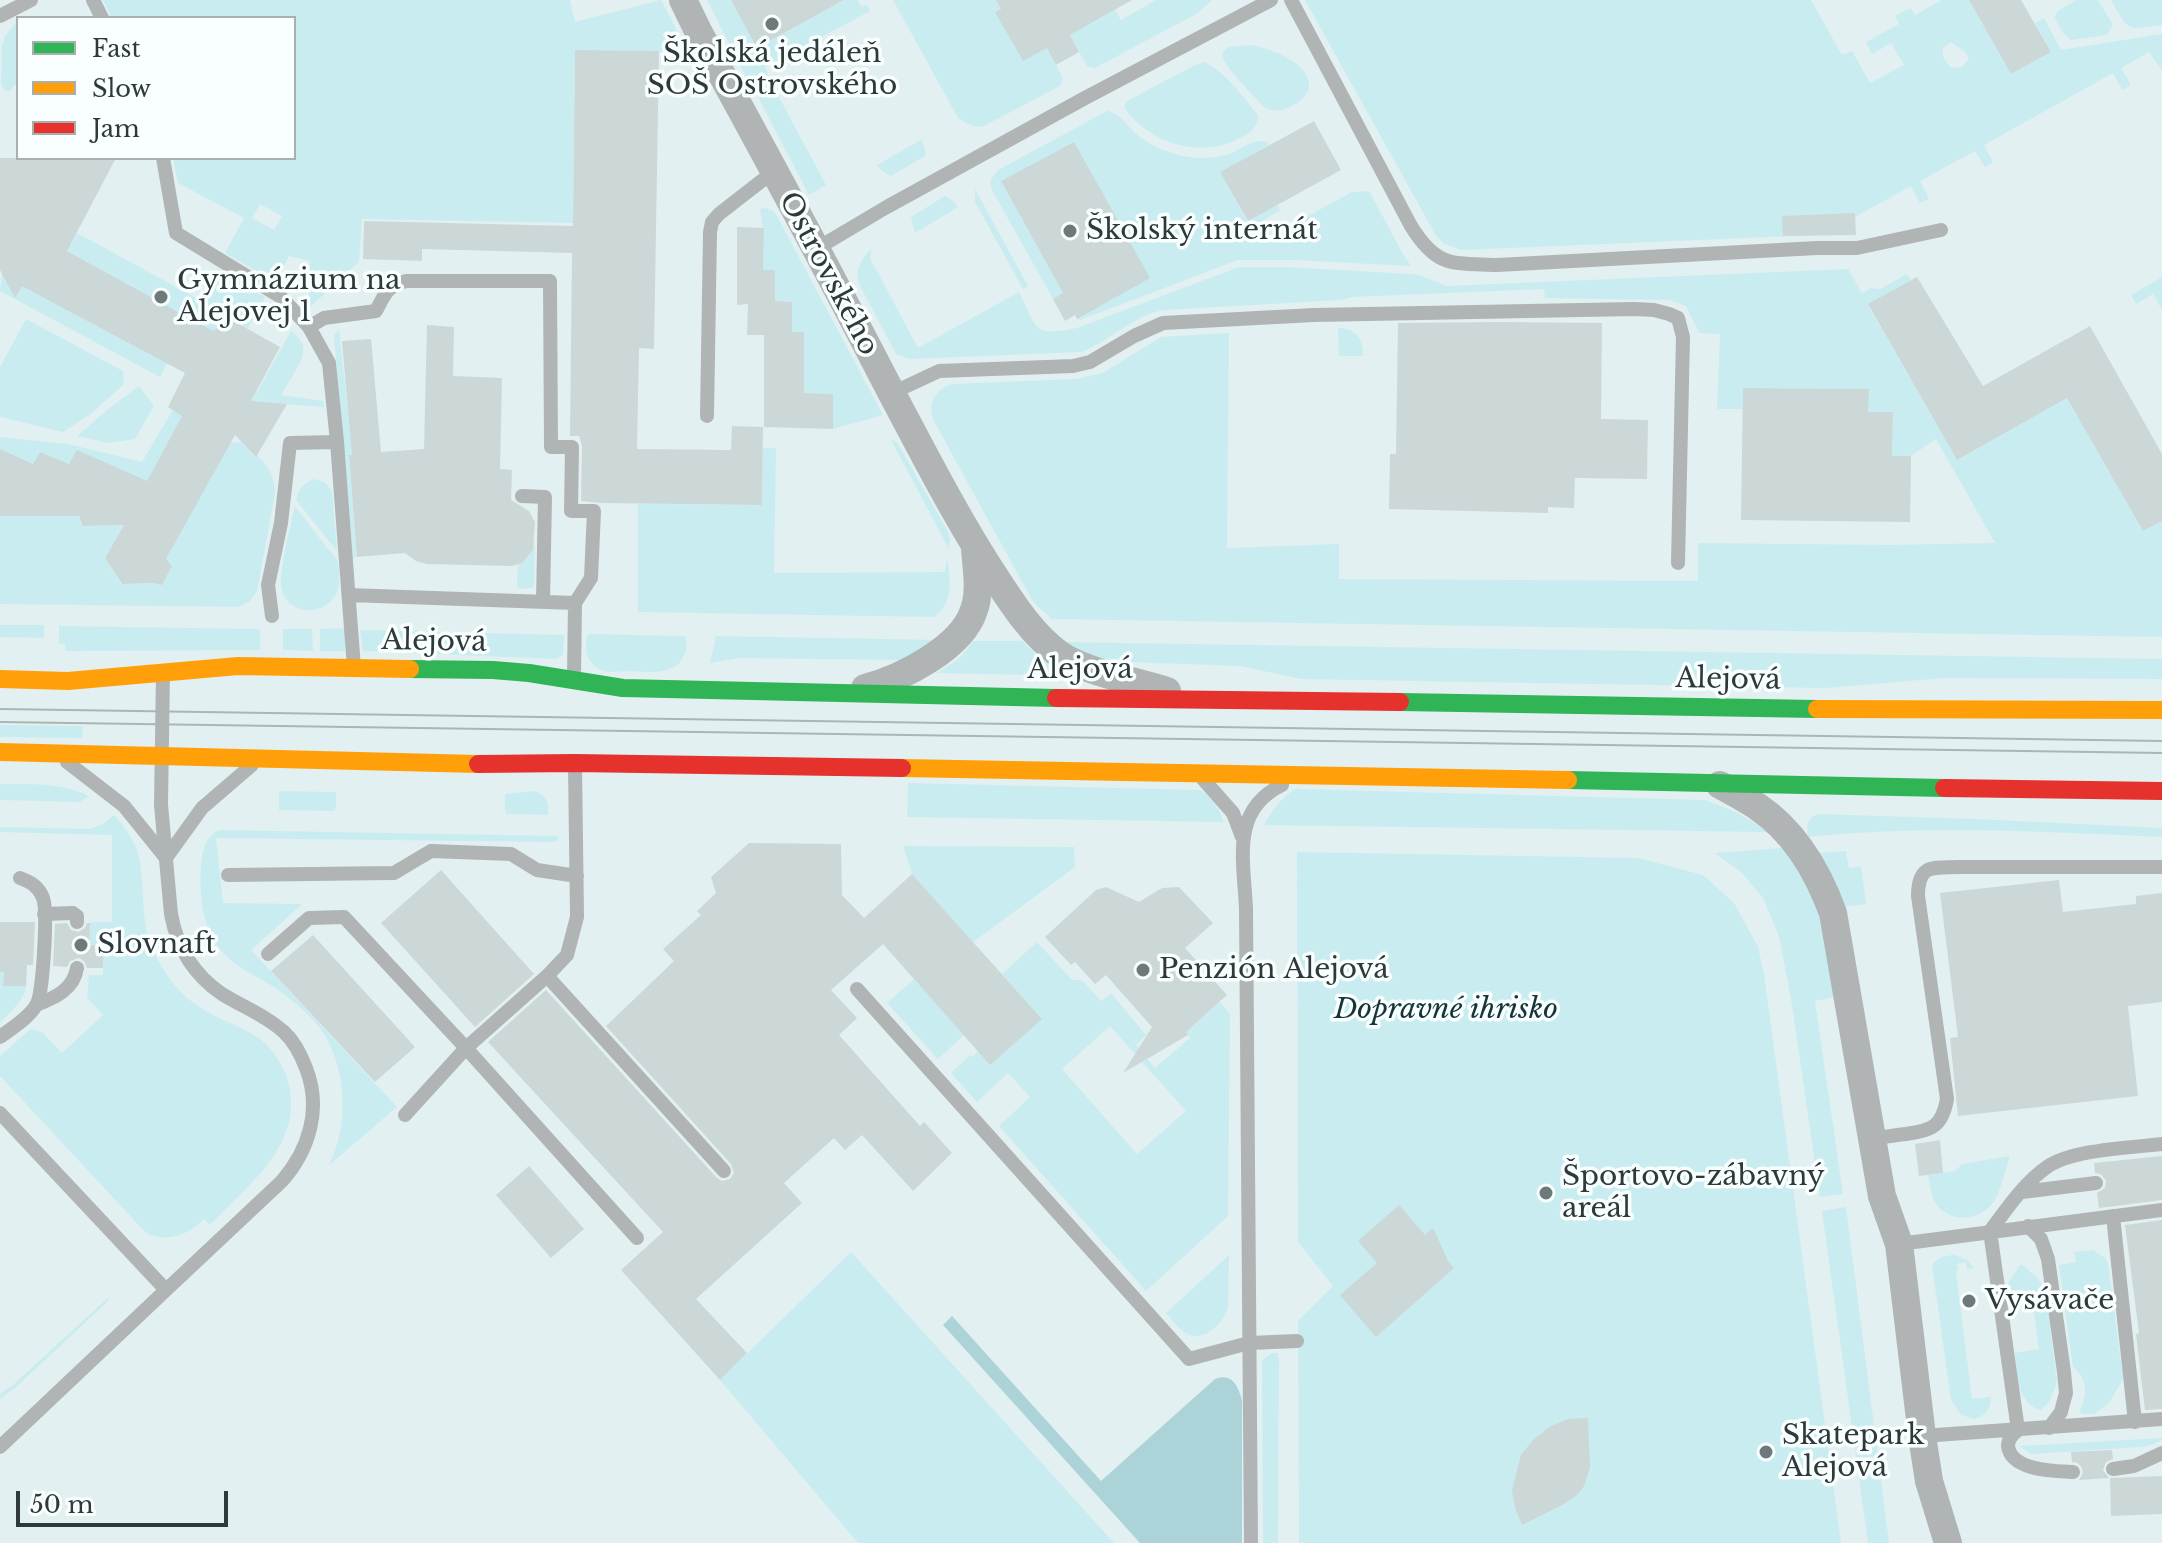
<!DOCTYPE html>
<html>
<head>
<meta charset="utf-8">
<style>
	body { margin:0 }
	#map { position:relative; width:2162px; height:1543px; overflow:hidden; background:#e3f0f1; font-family:"Libre Baskerville",serif }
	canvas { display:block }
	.legend { position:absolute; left:16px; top:16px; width:280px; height:144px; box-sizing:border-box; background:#f9fefe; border:2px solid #a8afb0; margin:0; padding:10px 14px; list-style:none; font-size:24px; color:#2f393a }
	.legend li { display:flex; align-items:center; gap:16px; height:40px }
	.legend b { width:40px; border:2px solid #a8afb0 }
	.scale { position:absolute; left:16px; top:1491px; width:212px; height:36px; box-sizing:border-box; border:4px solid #2f393a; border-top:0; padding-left:10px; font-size:24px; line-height:28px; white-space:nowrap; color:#2f393a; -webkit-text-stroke:6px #f9fefe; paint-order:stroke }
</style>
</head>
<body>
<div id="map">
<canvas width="2162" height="1543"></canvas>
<ul class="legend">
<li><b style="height:10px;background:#30b455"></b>Fast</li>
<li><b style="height:10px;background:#ff9f0a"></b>Slow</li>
<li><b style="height:10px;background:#e5322d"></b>Jam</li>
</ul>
<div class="scale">50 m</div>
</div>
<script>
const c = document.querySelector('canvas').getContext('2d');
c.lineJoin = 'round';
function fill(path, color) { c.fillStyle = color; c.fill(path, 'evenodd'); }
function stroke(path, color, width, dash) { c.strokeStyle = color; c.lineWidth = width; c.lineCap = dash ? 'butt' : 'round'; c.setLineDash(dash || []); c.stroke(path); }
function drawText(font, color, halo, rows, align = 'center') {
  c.font = font + ' "Libre Baskerville",serif'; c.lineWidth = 7; c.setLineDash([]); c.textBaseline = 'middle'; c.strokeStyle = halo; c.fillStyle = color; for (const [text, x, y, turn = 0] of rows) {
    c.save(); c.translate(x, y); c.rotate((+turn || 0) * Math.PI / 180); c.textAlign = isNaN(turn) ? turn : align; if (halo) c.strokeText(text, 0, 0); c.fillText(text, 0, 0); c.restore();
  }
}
fill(new Path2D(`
	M103,0H570L575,22L661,0L684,44L661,52L575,50L573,223L362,219L359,262L308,309L310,261L289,256L275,282L225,253L244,218L178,183L173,158H294V18H112ZM260,204L282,216L274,230L252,218Z
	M707,0H731L758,48L844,0H857L862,7L867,5L870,11L765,67L773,86L826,185L809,195L760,101L758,93L752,88Z
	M893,0H996L1001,9L996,12L1023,60L1047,48L1063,78L1060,86L982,127C972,126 966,124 958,118Z
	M1156,0H1212L1198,13L1095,68L1087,66L1070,35L1115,10L1121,20Z
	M1305,0H1811L1842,55L1852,51L1870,83L1904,65L1891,43L1872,54L1866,42L1899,24L1895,16L1911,8L1915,15L1942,0H1969L2011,74L2051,52L2035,23L2044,18L2061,50L2162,34V71L2149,52L2121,68L2131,85L2122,90L2113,73L1984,145L1993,162L1985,167L1975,151L1920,181L1929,199L1920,203L1911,186L1855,217V213L1819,215L1818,235L1461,250L1443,243L1435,234ZM1951,42L1966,53L1969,59L1962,67L1952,68C1946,63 1941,56 1943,48Z
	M2076,0H2098L2113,25L2107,35L2071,40L2063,33L2054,17L2058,11Z
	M2111,0H2162V25C2126,30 2129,32 2111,0Z
	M18,20V81L10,91H5L1,84L2,47L5,36Z
	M1249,45C1268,47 1308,62 1309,84C1310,100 1285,113 1271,110C1266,109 1265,107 1261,104C1253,95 1226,68 1223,58C1221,52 1224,51 1228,47Z
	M1204,62C1226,72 1243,97 1258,115C1258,127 1250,133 1240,138C1201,159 1151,144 1125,109L1124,106L1127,101L1197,64Z
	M1107,111C1121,113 1129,129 1141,138C1154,147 1171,154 1188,157C1200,159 1213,158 1226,155C1240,151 1252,137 1267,142L1269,145L1221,172L1247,221L1277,205L1280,210L1262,221L1271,236L1352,192L1369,191L1403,254L1411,266L1294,260H1238L1080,320L1077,319L1074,143L1001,181L1063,293L1053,299L992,190L990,181L998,170Z
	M921,140L925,148V156L891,176L882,171L877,165Z
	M975,189L1028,286L1023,289L975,202Z
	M945,196L952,200L958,207L915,233L911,217Z
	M766,208L773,211L777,216L883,415L833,429V394L804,393L803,332H791L792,302L775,301V270H760C765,249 764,230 760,209Z
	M77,233L200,300L217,269L265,297L248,328L230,319L220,335L67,251Z
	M872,249L870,258L918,348L1019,292C1038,329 1032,337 1077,328L1239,267H1286L1409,274L1419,275L1447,286L1848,269L1862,293L1871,288L1880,289L1907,274L1911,280L1868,305L1957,460L2067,398L2143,531L2162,521V637L1052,619L1034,603L1026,589L935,423C926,407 934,389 952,384L1076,379L1103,373L1161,337L1229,333L1227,548L1339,544V579L1698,581V543L1889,545L1995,543L1936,439L1911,456H1892L1893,412H1868V389L1743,388V409H1717L1720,334L1699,333L1686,306L1669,300L1545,298L1544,289L1352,297L1341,300L1164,310C1132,316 1110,341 1081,352L909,359L896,354L859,284C855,270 861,257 872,249Z
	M2,274L167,363L160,377L0,291Z
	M2162,277V310L2153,294L2136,304L2131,295Z
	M26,319L123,371L124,384L92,413L63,432L0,417V367Z
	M1338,328C1356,329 1363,338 1363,356H1339Z
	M339,329L352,449V455L349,456L357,557L353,558L334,335Z
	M291,331C295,335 302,340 303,346C306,359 287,384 281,395L324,401V407L270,403L244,415Z
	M139,386L154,406L135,439L108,443L77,436L107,410Z
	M173,410L183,415L147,481L69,464L40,452L33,464L4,451L0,458V437L68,444L142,462Z
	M891,440L897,442L948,532L950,539L949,549Z
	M242,442L255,457L257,455C269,466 274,477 275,493L257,591L250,601L238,607L0,604V516H79L83,526L124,525L105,558L121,584L153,583L162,585L172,566L166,559L230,443Z
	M763,448H776L774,573L945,572L947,559C951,579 953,605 934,617L638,612V504L762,505Z
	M314,479L324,482L332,491L337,551L296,500C299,488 303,484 314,479Z
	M295,506C305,519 315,532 325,545C329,550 335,555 337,560C339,565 339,573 339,578C341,614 292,622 282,591C277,576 291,525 295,506Z
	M535,542L534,585L532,588L520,589L517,585L518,565L530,555Z
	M0,625H44V638L0,637Z
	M59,626L260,629V650L70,651L65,650V644H59Z
	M345,628V651H320V629Z
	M283,629H312L313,651L283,650Z
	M360,630L564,635L563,654L557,659L363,651Z
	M588,634L685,636L687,644L686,651L679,664C663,675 648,672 629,671C622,671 611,673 604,671C587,666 583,648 588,634Z
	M716,636L941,640L912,657L898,660L738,658L710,663Z
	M973,641H1023C1037,659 1056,667 1077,676L936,673C952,665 964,656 973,641Z
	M1060,642L2162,659V679L1944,678L1825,688L1301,679L1240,666L1101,661Z
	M0,725L83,726L82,738L0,737Z
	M908,783L1201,790C1212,799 1220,808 1223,822L907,817Z
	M0,784C34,785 57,781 89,796L80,802L0,800Z
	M1295,789L1705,800L1736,812L1769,832L1264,825C1272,810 1281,798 1295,789Z
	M279,791L336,792V808L334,811L279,810Z
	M535,791C547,796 549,802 548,815L507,814L505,810V794Z
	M1819,814L1976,819L2162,828V837C2044,832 1926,825 1808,837C1807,826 1806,817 1819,814Z
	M114,815C123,825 132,837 137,850C147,883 138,921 154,952C163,971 177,992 195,1004C213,1017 235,1024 254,1035C270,1044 281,1061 287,1078C307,1142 250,1183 210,1225L204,1219C188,1235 168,1243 146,1233L0,1076V1056L27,1032L32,1029L43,1033L62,1053L103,1015L87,998L89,975H103L104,946L89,945L90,922H112V835L0,832V827L90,829L103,824Z
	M219,830L559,836L557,841L550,842L216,838L223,903L302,904L251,950L397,1107L329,1165C349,1125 347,1072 324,1034C315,1019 299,1006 285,995C264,978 237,971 220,949C202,925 199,896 201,867C202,852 205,837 219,830Z
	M903,846L1074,847L1075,867L973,942L912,874Z
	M1783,848L1799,870L1818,908L1836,997L1815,1001L1843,1194L1820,1197L1791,999L1779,936L1763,898L1742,873L1715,853Z
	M1846,851L1849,868L1861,866L1866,904L1844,907L1817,853Z
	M1297,852L1638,858L1703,875L1734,903L1758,947L1764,974L1841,1543H1299L1298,1321L1333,1286L1298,1242Z
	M1037,942L1072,980H1082L1101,1001L1111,993L1146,1035L1136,1045L1155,1068L1190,1038L1186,1032L1220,1002L1230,1014L1228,1216L1146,1291L999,1126L1030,1097L1008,1073L977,1102L951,1073L970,1055L972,1057L978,1051L1041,1018L1002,974ZM1110,1026L1186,1111L1137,1154L1062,1069Z
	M0,972H4L3,986H26C24,1001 10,1012 0,1023Z
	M914,979L964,1035L938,1059L887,1003Z
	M2010,1156C2005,1170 2002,1186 1996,1198C1985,1220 1952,1225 1937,1205C1931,1197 1930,1185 1928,1175L1955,1171L1962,1164Z
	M1846,1207L1889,1543H1868L1822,1211Z
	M2093,1250L2105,1258L2108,1263L2123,1379L2109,1403L2094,1414H2082L2079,1412C2088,1396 2088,1378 2073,1367L2059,1265L2076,1262L2074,1252Z
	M851,1252L1114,1543H858L720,1380Z
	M1229,1255L1228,1307C1224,1324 1201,1345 1184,1332C1177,1327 1171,1319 1166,1313Z
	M1955,1255L1967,1260L1974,1268L1967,1269L1966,1262L1957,1264L1958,1270L1956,1271L1972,1399L1991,1397C1991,1409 1985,1416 1974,1419L1961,1415L1951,1400L1933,1272L1932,1265C1939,1256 1945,1256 1955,1255Z
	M2021,1264L2038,1278L2046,1294L2057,1382L2049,1402L2041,1410C2017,1404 2017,1374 2015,1353L2039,1349L2031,1294L2006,1298L2008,1283Z
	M110,1296L106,1303L15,1388L0,1399V1394L12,1386Z
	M1272,1353H1277L1279,1359L1278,1543H1263L1262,1360Z
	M2162,1438V1440L2154,1444L2141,1447L2032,1454L2019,1446Z`), '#c8ecf0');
fill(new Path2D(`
	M952,1316L1101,1481L1215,1379C1232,1372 1238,1386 1242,1400V1543H1140L943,1325Z`), '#acd3d7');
fill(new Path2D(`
	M731,0H844L757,48Z
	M996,0H1132L1070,35L1079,52L1056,65L1047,48L1023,61L995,12L1001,9Z
	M1969,0H2021L2051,52L2011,74Z
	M575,50L659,51L654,349L639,348L637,449L731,450L732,426L763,427L762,505L600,503L581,501L582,446L579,436H570L572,253L422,249V261L363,259L364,221L573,226Z
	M1314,121L1341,170L1248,221L1220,172Z
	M1074,142L1150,278L1077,319L1075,315L1065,321L1053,299L1063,293L1001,181Z
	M0,158H116L67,251L213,331L230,319L280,347L251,401L287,404L256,457L235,435L166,559L172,566L162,585L153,583L122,584L105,558L124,525L83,526L79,516H0V449L33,464L40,452L69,464L77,450L147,481L182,416L168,407L185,373L22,286L15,298L0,270Z
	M1855,213L1856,235L1783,236L1782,216Z
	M737,227L764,228L763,270H775V301L792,302V332H804V393L833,394V429L764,427V335H747L748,304L737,305Z
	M1917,277L1983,386L2090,326L2162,454V521L2143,531L2067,398L1957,460L1868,304Z
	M1501,322L1602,323L1601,419L1648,420L1647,479L1575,478L1574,508L1548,507V513L1389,509L1390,454H1396L1398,323Z
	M427,325L454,327L453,376L502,378L500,469L512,470L511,500L529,511L535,522L533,550L522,563L512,566L427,564L416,561L405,553L357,557L349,455H352L342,341L371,339L381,452L424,449Z
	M1743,388L1869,389L1868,412H1893L1892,456H1911L1910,522L1741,520Z
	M749,843L841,844L842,895L864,918L912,874L1042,1019L990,1065L883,944L831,990L857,1018L839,1035L920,1126L924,1122L952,1153L913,1191L862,1135L845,1150L834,1138L784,1183L802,1203L696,1299L747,1353L720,1380L621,1270L663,1232L488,1042L546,990L717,1178L722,1181L730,1179L734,1173L731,1164L606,1026L674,961L663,949L701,915L697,911L716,893L711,877Z
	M441,870L534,974L475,1027L381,923Z
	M2059,880L2063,912L2136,904V896L2162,893V1002L2128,1006L2138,1096L1958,1116L1950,1038L1958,1037L1940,893Z
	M1106,887L1139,902L1162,888L1179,887L1213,923L1185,948L1227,995L1186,1032L1188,1035L1123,1073L1152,1027L1106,975L1095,984L1075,962L1071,965L1045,937L1096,890Z
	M0,922H35L33,965H27L26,986H3L4,972H0Z
	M67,923L71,930L78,932L85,928L87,923H90L89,945H104L103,968H87L84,961L79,958L70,961L67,967L53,966L55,924Z
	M313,935L415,1047L375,1082L271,971Z
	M1940,1140L1943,1173L1919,1176L1915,1144Z
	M2162,1156V1200L2099,1208L2097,1193L2105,1188L2106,1181L2101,1174L2095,1173L2094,1163Z
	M529,1166L584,1229L551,1258L496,1195Z
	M1399,1205L1425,1235L1433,1228L1448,1261L1454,1268L1376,1337L1340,1295L1377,1263L1358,1241Z
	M2162,1220V1409L2145,1410L2136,1334L2139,1333L2125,1225Z
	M1588,1418L1590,1468L1584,1486L1577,1495L1564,1504L1522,1525L1515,1508L1512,1490L1521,1455L1534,1439L1551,1426L1568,1419Z
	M2112,1450L2113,1459L2106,1462L2103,1470L2109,1478L2079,1480L2083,1473L2082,1468L2078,1463L2072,1462L2071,1452Z
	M2162,1476V1514L2111,1516L2110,1478Z`), '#ccd7d8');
stroke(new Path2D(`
	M93,0L102,18
	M1291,0L1411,226C1437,268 1452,263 1497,265L1817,248H1857L1941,230
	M0,16L31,0
	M163,158L176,233L281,297L309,327L329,363L337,442L354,668
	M816,249L885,208L1085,98L1271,0
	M309,327L324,318L376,311C385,294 387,286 406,281H550L551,447H572L571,511H594L591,578L575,603L574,677
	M892,393L939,371L1073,366L1090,362L1134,336L1163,323L1314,315L1635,309L1654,310L1669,314L1678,318L1683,337L1678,563
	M707,416L710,232L712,222L719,214L773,172
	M522,496L545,497L543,601
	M349,595L575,603
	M272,616L268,585L281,523L290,443L337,442
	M67,762L124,806L166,858
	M1203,779L1233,813L1242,837
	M166,858L202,808L252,765
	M228,875L394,873L431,851L511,854L537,870L577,876
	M44,914L73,913L77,916V922
	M268,954L309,918L344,917L466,1048L637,1238
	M547,976L724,1171
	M857,989L1189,1359L1249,1343L1297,1341
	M36,1005C55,998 74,989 77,968
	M0,1037C12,1028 30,1017 37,1004C43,990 48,911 43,898C39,887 31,882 20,878
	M0,1113L166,1290L282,1181C309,1150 322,1109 306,1068C301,1055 295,1042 284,1032C265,1015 243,1007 222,994C194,975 177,947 171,914L161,805L163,673
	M405,1115L466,1048L547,976L567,955L577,917L575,765
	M1872,1139C1884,1137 1895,1135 1906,1134C1932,1130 1942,1127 1947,1099L1918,896C1918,863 1933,868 1960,867H2162
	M2022,1192L2096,1183
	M2113,1216L2135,1422
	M2028,1226L2041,1239L2048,1259L2064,1372L2066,1393L2063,1404L2061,1412L2049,1428
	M1899,1244L2162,1210
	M1922,1436L2162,1419
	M0,1447L166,1290
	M2113,1469L2134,1466L2162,1453
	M2073,1472C2055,1471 2011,1471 2008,1446C2008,1439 2012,1435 2018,1430L1990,1231C2007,1209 2024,1183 2047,1167C2073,1149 2131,1148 2162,1144
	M1251,1543L1246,909C1244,861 1230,810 1282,785`), '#b0b4b5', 14);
stroke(new Path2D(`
	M683,0L699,33C764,151 828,270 890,390C924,454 957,519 997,580C1014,606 1033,635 1059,654C1084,672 1136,681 1167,691
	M865,688C902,678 962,648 974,610C981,590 976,567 975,547
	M1720,785C1733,792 1746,799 1758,807C1795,832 1818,872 1833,913L1882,1196L1899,1244L1922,1436L1929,1481L1948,1543`), '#b0b4b5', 28);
stroke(new Path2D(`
	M410,669L493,670L529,673L623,688L1056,698
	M1400,702L1817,709
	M1568,780L1944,788`), '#30b455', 18);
stroke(new Path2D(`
	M0,679L68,681L238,666L410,669
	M1817,709L2162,710
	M0,752L478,764
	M902,768L1568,780`), '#ff9f0a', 18);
stroke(new Path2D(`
	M1056,698L1400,702
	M478,764L575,763L902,768
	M1944,788L2162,791`), '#e5322d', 18);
stroke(new Path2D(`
	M0,709L2162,741
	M0,722L2162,753`), '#acb4b5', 2);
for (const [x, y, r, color] of [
	[772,24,8,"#6e797a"],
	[1070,231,8,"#6e797a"],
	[161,297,8,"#6e797a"],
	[81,945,8,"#6e797a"],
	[1143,970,8,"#6e797a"],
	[1546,1193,8,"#6e797a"],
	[1969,1301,8,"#6e797a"],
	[1766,1452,8,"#6e797a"]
]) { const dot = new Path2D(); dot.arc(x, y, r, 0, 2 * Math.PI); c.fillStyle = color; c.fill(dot); stroke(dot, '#f9fefe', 3); }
drawText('28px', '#2f393a', '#f9fefe', [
	["Školská jedáleň",772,54,"center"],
	["SOŠ Ostrovského",772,86,"center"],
	["Školský internát",1086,231],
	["Gymnázium na",177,281],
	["Alejovej 1",177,313],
	["Slovnaft",97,945],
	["Penzión Alejová",1159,970],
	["Športovo-zábavný",1562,1177],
	["areál",1562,1209],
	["Vysávače",1985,1301],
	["Skatepark",1782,1436],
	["Alejová",1782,1468]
], 'left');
drawText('28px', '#2f393a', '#f9fefe', [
	["Ostrovského",828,274,62],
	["Alejová",434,642,1],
	["Alejová",1080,670],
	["Alejová",1728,680,1]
]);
drawText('italic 28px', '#173539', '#f9fefe', [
	["Dopravné ihrisko",1446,1010]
]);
</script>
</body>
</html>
